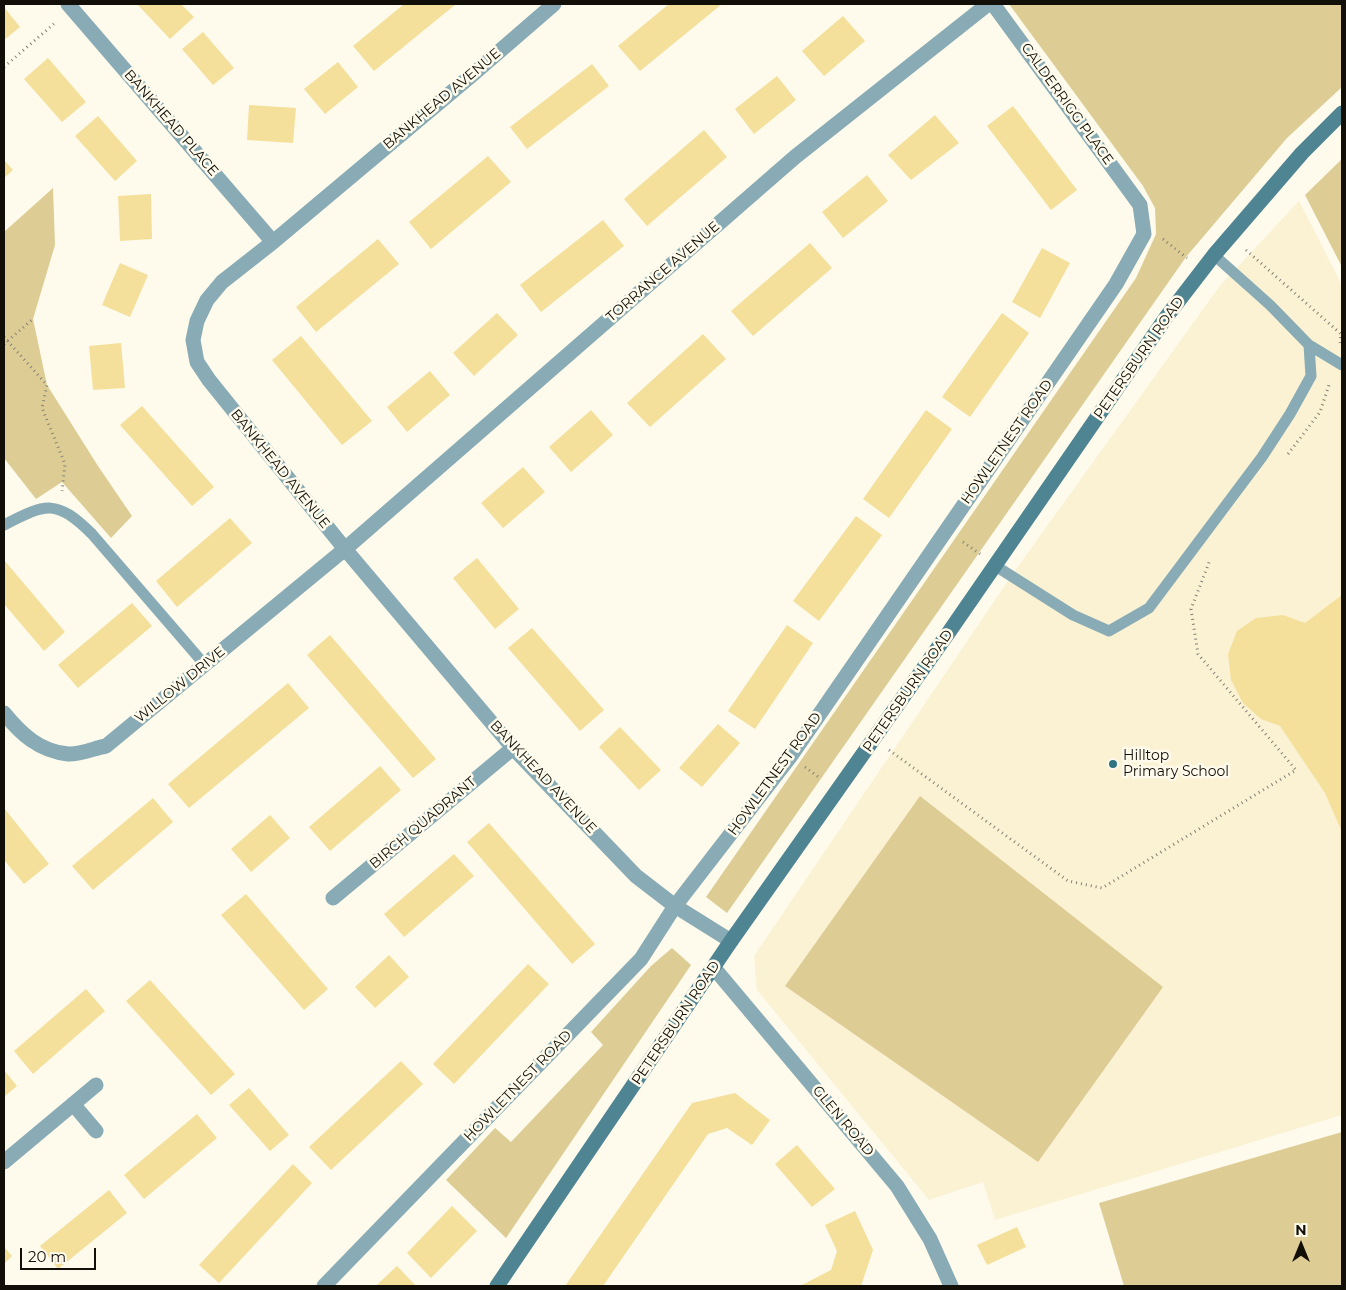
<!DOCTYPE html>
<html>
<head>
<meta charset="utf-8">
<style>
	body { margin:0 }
	#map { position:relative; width:1346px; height:1290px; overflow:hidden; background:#fefaec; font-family:Montserrat,sans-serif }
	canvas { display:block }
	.frame { position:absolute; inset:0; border:5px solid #110f07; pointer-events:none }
	.north { position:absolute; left:1276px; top:1220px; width:50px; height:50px; -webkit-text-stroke:4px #fefaec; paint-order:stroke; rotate:0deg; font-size:14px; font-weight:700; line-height:20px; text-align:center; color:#110f07 }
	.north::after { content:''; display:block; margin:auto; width:18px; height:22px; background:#110f07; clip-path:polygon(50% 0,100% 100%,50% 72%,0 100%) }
	.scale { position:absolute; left:20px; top:1248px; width:76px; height:22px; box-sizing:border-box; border:2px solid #110f07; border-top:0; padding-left:6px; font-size:15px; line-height:18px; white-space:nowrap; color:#110f07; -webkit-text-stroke:4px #fefaec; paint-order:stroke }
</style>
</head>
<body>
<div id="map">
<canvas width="1346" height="1290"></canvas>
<div class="frame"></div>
<div class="north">N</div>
<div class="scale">20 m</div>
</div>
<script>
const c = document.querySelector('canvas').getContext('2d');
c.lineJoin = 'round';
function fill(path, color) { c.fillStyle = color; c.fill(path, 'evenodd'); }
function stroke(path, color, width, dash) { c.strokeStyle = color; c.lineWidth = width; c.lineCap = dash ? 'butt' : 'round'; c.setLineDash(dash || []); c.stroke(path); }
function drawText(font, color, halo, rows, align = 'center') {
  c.font = font + ' Montserrat,sans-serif'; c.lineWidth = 5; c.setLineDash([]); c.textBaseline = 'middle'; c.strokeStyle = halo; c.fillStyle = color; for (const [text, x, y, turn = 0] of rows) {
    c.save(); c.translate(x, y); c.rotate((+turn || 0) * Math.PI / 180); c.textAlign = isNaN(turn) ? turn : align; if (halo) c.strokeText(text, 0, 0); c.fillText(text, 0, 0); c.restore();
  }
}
fill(new Path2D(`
	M1299,201L1342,285V1115L995,1220L983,1182L929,1200L757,990L754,956L1014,572L1219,287Z`), '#fbf2d3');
fill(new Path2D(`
	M1009,4H1342V87L1287,138L1186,257L727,913L706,897L1136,278L1156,234L1155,208L1143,186Z
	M1342,159V267L1305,195Z
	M53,188L55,245L33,319L47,385L98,466L132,516L111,538L62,482L36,499L4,458V232Z
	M920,796L1163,987L1038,1162L785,986Z
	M672,948L691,965L506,1238L446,1180L495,1128L511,1142L603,1045L591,1032L651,966Z
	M1342,1132V1286H1124L1099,1203Z`), '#ddcd95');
fill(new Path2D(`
	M137,4H181L194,17L170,39Z
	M404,4H456L374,71L353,46Z
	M669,4H722L640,71L618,46Z
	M4,7L20,27L4,40Z
	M843,16L865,41L824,76L802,51Z
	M203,32L234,68L213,85L182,49Z
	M48,58L86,102L62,122L24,79Z
	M338,62L358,87L325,114L304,89Z
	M592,64L609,86L527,149L510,127Z
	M777,76L796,100L754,134L735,109Z
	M249,105L296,108L293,143L247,140Z
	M1013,106L1077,190L1051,210L987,126Z
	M935,115L959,143L911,180L888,155Z
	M98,116L137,161L115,181L75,136Z
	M704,130L727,157L647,226L624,199Z
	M488,156L511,182L431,249L409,222Z
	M4,160L13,170L4,178Z
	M867,175L888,201L843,238L822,212Z
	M151,194L152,239L120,241L118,196Z
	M603,220L624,246L541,312L520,285Z
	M378,239L399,264L316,332L296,307Z
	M810,243L832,268L753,336L731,311Z
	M1042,248L1070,263L1040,318L1012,302Z
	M120,263L148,275L130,317L102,305Z
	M497,313L518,335L474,376L453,353Z
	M1002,313L1029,333L970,417L942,397Z
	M703,334L726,359L650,427L627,403Z
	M301,336L372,421L342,445L272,360Z
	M121,343L125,388L93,390L89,346Z
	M430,371L450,395L407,432L387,407Z
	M142,406L214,487L192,506L120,425Z
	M591,410L613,435L571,472L549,447Z
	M926,410L952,429L889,518L863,499Z
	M523,467L545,492L503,528L481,503Z
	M856,516L882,535L819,621L793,601Z
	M230,518L252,543L177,607L156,581Z
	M477,558L519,609L495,629L453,578Z
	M4,560L65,632L44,651L4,604Z
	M1342,595V832L1325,793L1280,726L1261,719L1243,703L1231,680L1228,654L1237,631L1256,618L1283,615L1305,623Z
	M132,603L152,626L78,688L58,665Z
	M787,625L813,643L755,729L728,711Z
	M532,628L604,710L580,731L508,648Z
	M330,635L436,759L413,778L307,655Z
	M288,683L309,708L189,808L168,784Z
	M718,724L740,743L702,787L679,768Z
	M620,727L661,770L639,790L599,747Z
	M380,766L401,790L330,851L309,827Z
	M153,798L173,822L93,890L72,866Z
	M4,808L49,864L24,884L4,860Z
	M270,815L290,838L251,872L231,849Z
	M489,823L595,944L572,964L467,842Z
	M454,854L474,876L404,937L384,914Z
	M246,894L328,989L304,1010L221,915Z
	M389,955L409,977L375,1008L355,987Z
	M528,964L549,984L454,1084L433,1064Z
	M150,980L235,1074L211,1095L126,1001Z
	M86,989L105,1011L33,1074L14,1051Z
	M401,1061L423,1084L331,1170L309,1147Z
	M4,1070L17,1086L4,1097Z
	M249,1088L289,1135L270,1151L229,1105Z
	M735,1093L770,1120L752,1145L727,1128L708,1134L603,1286H565L692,1103Z
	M197,1114L217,1138L144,1199L124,1175Z
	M797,1145L835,1189L812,1207L775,1164Z
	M293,1164L312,1183L219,1283L199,1265Z
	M109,1190L127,1213L58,1269L40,1246Z
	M452,1206L477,1231L431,1278L407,1253Z
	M855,1211L873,1250L861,1286H800L831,1270L837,1251L825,1225Z
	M1017,1227L1026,1247L987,1265L977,1245Z
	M4,1247L12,1256L4,1264Z
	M397,1266L416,1286H376L381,1281Z`), '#f4e09b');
stroke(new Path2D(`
	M4,67L56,22
	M1163,239L1187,258
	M1246,250L1341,334L1340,343
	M4,337L47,385L42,408L65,464L62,491
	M4,344L33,319
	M1288,454L1320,412L1329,385
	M963,542L980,554
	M889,750L1068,881L1102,888L1296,770L1198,654L1191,609L1210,560
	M805,767L820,778`), '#828075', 3, [1, 4]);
stroke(new Path2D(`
	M1309,345L1342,365
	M4,525C47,503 56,499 92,534L205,665
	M994,565L1073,615L1109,631L1149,608L1262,457L1290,414L1311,376L1309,345L1270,305L1214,255`), '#88abb5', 11);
stroke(new Path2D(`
	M68,4L273,242
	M554,4L472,75L273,242L222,282L207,300L197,321L193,340L197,362L209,380L345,549L513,748L636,876L675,906L731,941
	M4,713C21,734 39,751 68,754C79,755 95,748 106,746L345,549L795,157L988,4
	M333,898L513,748
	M714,968L897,1186L930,1239L951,1286
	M73,1104L96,1131
	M4,1162L96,1085
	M324,1286L641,959L675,906L790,757L1116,284L1144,234L1140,205L993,4`), '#88abb5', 15);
stroke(new Path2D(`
	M497,1286L731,941L949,632L1167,316L1214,255L1302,153L1342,113`), '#4f8593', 15);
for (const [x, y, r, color] of [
	[1113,764,5,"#307484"]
]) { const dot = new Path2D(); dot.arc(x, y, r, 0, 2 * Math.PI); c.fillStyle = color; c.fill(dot); stroke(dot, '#fefaec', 2); }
drawText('14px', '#110f07', '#fefaec', [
	["BANKHEAD AVENUE",442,99,-40],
	["CALDERRIGG PLACE",1067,104,54],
	["BANKHEAD PLACE",171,123,49],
	["TORRANCE AVENUE",663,272,-41],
	["PETERSBURN ROAD",1139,358,-55],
	["HOWLETNEST ROAD",1007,442,-55],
	["BANKHEAD AVENUE",280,469,51],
	["WILLOW DRIVE",180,685,-39],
	["PETERSBURN ROAD",908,691,-55],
	["HOWLETNEST ROAD",775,774,-54],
	["BANKHEAD AVENUE",543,777,47],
	["BIRCH QUADRANT",423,823,-40],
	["PETERSBURN ROAD",676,1023,-56],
	["HOWLETNEST ROAD",518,1086,-46],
	["GLEN ROAD",843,1121,50]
]);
drawText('14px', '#110f07', '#fefaec', [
	["Hilltop",1123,756],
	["Primary School",1123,772]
], 'left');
</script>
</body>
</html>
